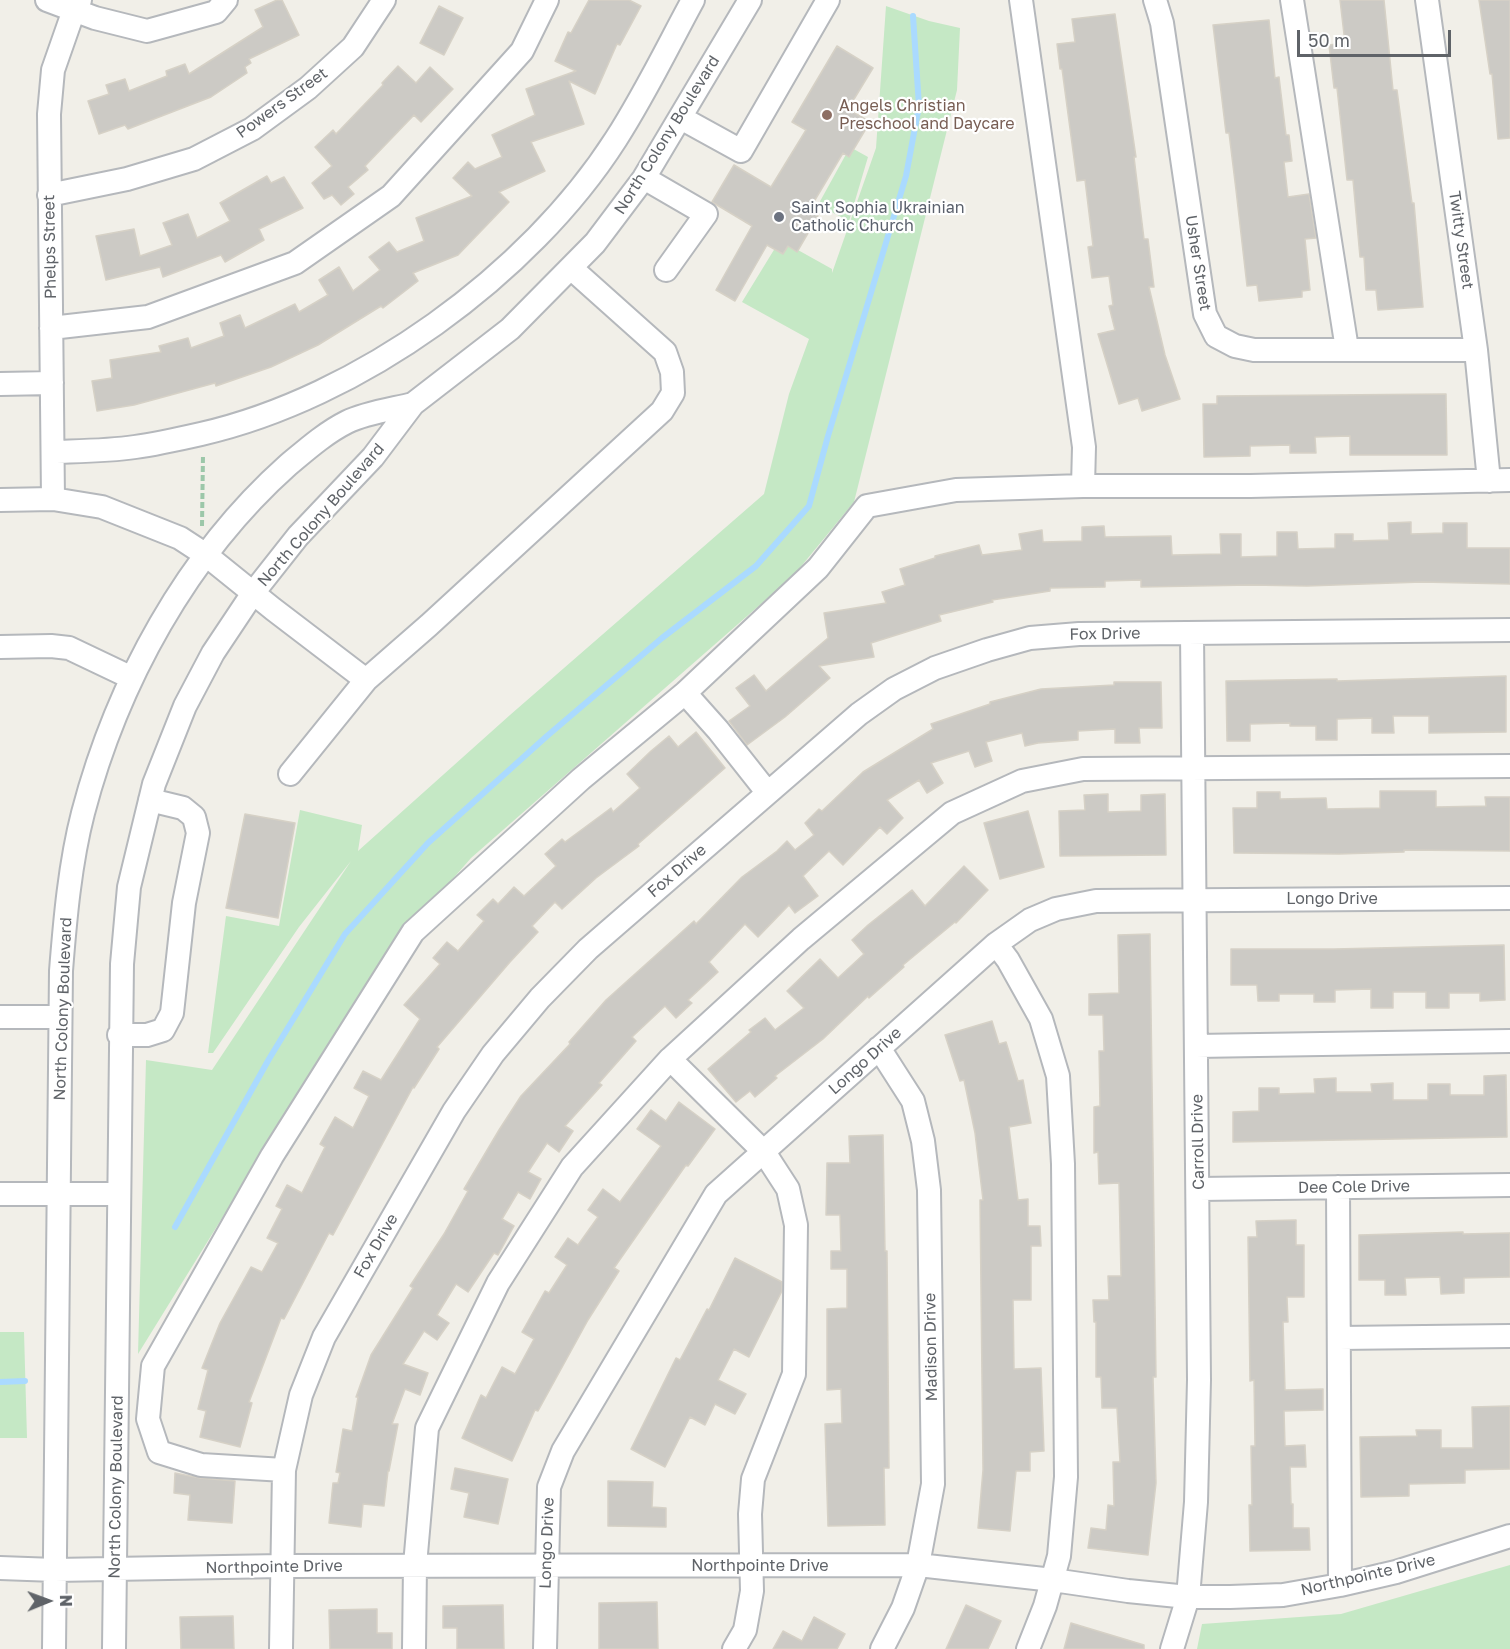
<!DOCTYPE html>
<html>
<head>
<meta charset="utf-8">
<style>
	body { margin:0 }
	#map { position:relative; width:1510px; height:1649px; overflow:hidden; background:#f1efe8; font-family:"Golos Text",sans-serif }
	canvas { display:block }
	.north { position:absolute; left:18px; top:1571px; width:60px; height:60px; -webkit-text-stroke:4px #fff; paint-order:stroke; rotate:89deg; font-size:16px; font-weight:700; line-height:24px; text-align:center; color:#5f6368 }
	.north::after { content:''; display:block; margin:auto; width:21px; height:27px; background:#5f6368; clip-path:polygon(50% 0,100% 100%,50% 72%,0 100%) }
	.scale { position:absolute; left:1297px; top:30px; width:154px; height:27px; box-sizing:border-box; border:3px solid #5f6368; border-top:0; padding-left:8px; font-size:18px; line-height:21px; white-space:nowrap; color:#5f6368; -webkit-text-stroke:4px #fff; paint-order:stroke }
</style>
</head>
<body>
<div id="map">
<canvas width="1510" height="1649"></canvas>
<div class="north">N</div>
<div class="scale">50 m</div>
</div>
<script>
const c = document.querySelector('canvas').getContext('2d');
c.lineJoin = 'round';
function fill(path, color) { c.fillStyle = color; c.fill(path, 'evenodd'); }
function stroke(path, color, width, dash) { c.strokeStyle = color; c.lineWidth = width; c.lineCap = dash ? 'butt' : 'round'; c.setLineDash(dash || []); c.stroke(path); }
function drawText(font, color, halo, rows, align = 'center') {
  c.font = font + ' "Golos Text",sans-serif'; c.lineWidth = 4.5; c.setLineDash([]); c.textBaseline = 'middle'; c.strokeStyle = halo; c.fillStyle = color; for (const [text, x, y, turn = 0] of rows) {
    c.save(); c.translate(x, y); c.rotate((+turn || 0) * Math.PI / 180); c.textAlign = isNaN(turn) ? turn : align; if (halo) c.strokeText(text, 0, 0); c.fillText(text, 0, 0); c.restore();
  }
}
fill(new Path2D(`
	M886,6L929,21L960,28L957,90L854,502L794,575L471,858L381,961L138,1354L146,1060L212,1070L351,861L299,927L213,1053H208L226,916L279,926L300,810L362,825L358,851L510,715L764,494L789,394L809,339L742,302L780,240L832,269V273L876,148Z
	M850,147L868,157L849,221L818,205Z
	M0,1332H24L27,1438H0Z
	M1510,1565V1649H1197L1202,1624L1341,1614Z`), '#c5e8c5');
stroke(new Path2D(`
	M175,1227L269,1059L345,934L428,843L547,736L662,638L756,566L809,506L828,436L906,176L919,106L913,16
	M0,1382L25,1381`), '#aadaff', 6);
const building = new Path2D(`
	M277,0H282L299,35L249,59L251,63L245,67L247,73L211,97L128,129L125,125L99,134L88,101L109,94L106,85L125,79L129,91L167,76L166,71L185,64L189,74L263,27L255,10Z
	M589,0H629L641,6L620,45L617,44L595,94L569,81L584,124L531,142L545,171L499,192L509,202L458,255L413,273L418,281L383,308L381,306L318,345L271,367L216,386L215,383L134,405L97,411L92,381L112,378L110,360L161,352L159,346L188,338L191,348L224,336L220,323L240,315L245,328L295,304L299,312L328,295L319,280L339,267L353,291L380,270L369,257L389,242L397,252L424,241L416,218L472,196L453,178L468,162L475,169L502,157L492,135L535,115L526,89L576,71L555,61L568,32L571,33Z
	M1340,0H1384L1393,90H1397L1412,203H1414L1423,307L1378,310L1376,290H1366L1364,257H1360L1353,180H1347L1337,88H1334L1329,45L1345,43Z
	M1479,0H1510V138L1498,139L1492,74H1490Z
	M439,6L463,18L444,55L420,43Z
	M1115,14L1136,157H1134L1144,239H1148L1154,287H1149L1165,355L1180,399L1142,411L1138,398L1119,404L1098,334L1115,330L1109,306L1113,305L1109,276L1092,278L1088,247L1093,246L1085,180L1077,181L1062,69H1060L1057,44L1075,42L1072,19Z
	M1269,20L1275,78L1279,77L1286,135H1289L1292,161L1284,162L1288,197L1309,194L1316,238L1305,239L1310,290L1302,291V297L1259,301L1257,285L1247,286L1236,190L1229,133H1226L1213,25Z
	M837,46L873,68L848,109L870,122L849,157L843,153L809,210L818,216L797,252L788,246L783,254L767,245L735,301L716,290L752,226L712,202L734,165L771,187L806,130L792,122Z
	M398,66L416,83L430,67L453,89L421,122L414,115L365,166L368,170L348,187L354,194L341,205L332,195L324,199L312,183L332,166L315,147L333,130L336,134L383,85L382,83Z
	M267,176L271,183L284,177L303,208L259,229L264,240L225,262L221,255L163,277L160,267L106,280L96,236L134,229L140,256L172,245L163,223L188,214L197,238L230,221L220,203Z
	M1446,394L1447,455H1350V436L1315,437L1316,453H1290V445L1250,446V456L1204,457L1203,404H1217V396Z
	M1411,522V534L1443,533V523H1467V548H1510V584L1422,582L1307,586L1251,585L1141,587V580L1105,581V587L1050,588V591L992,600L993,602L939,615L941,621L871,643L874,657L819,666L830,678L785,717L747,745L729,721L750,706L736,688L754,675L766,691L828,638L824,613L886,603L882,592L905,585L900,569L935,558V556L979,545L982,555L1022,550L1019,534L1042,530L1043,542L1082,541V527L1104,526L1105,537L1171,536L1172,555L1221,554L1220,534H1241V557L1277,556V532H1297L1298,549L1335,548V534H1353V541L1389,540L1388,523Z
	M1506,676V732L1429,733V716H1393L1394,733H1372V718L1337,719V740H1316V726H1290V723L1250,724V741H1227L1226,681L1337,679V681Z
	M1114,682H1161L1162,728H1139L1140,743H1115V729L1078,731V740L1038,743L1025,746L1022,733L986,742L992,761L975,767L969,751L931,763L943,783L927,793L919,780L887,800L903,818L887,834L880,827L843,865L829,851L803,876L818,896L795,913L789,905L758,937L745,924L709,962L718,972L688,1000L692,1003L676,1018L665,1006L632,1037L636,1041L599,1083L602,1085L565,1126L573,1131L559,1152L547,1143L528,1172L541,1179L530,1199L518,1192L502,1219L514,1226L498,1255L494,1253L468,1292L456,1284L437,1315L449,1323L437,1340L424,1331L403,1364L428,1373L420,1395L405,1389L392,1424H398L389,1471H388L384,1506L363,1504L361,1527L329,1523L333,1483H338L340,1473L336,1472L343,1429L352,1431L358,1397H356L371,1355L413,1288L410,1286L444,1234L468,1191L464,1189L499,1130L521,1096L570,1044L569,1042L606,1000L694,921L696,924L742,877L777,851L787,841L795,850L814,835L805,823L819,809L822,811L863,772L933,729L931,724L990,704V702L1041,689L1114,685Z
	M696,732L725,768L638,844L639,846L596,878L562,909L555,902L532,926L538,932L510,962L437,1047L439,1049L414,1088L413,1087L333,1235L329,1233L284,1319L281,1318L249,1402L252,1403L240,1447L200,1437L206,1411L198,1409L208,1370L202,1368L220,1323L251,1267L262,1272L278,1243L267,1238L282,1209L276,1206L287,1185L302,1193L325,1147L320,1144L335,1117L353,1128L369,1096L354,1088L363,1071L381,1080L420,1019L404,1005L440,964L433,958L447,942L458,951L484,921L477,915L493,899L498,904L514,887L524,896L556,866L545,854L562,839L565,842L611,808L613,812L640,788L627,774L651,751L669,736L678,747Z
	M1380,791H1436V807L1486,806L1485,797H1510V851L1404,850V852L1339,854L1234,853L1233,808H1257V792H1280V799L1326,798L1327,809L1380,808Z
	M1108,794V812L1141,811V795L1165,794L1166,855L1060,856L1059,811L1085,810L1084,795Z
	M1028,811L1044,867L1000,879L984,823Z
	M245,814L295,823L278,918L226,908Z
	M964,866L988,890L956,923L955,922L903,965L904,967L869,998L868,996L823,1039L775,1076L777,1078L755,1097L750,1091L736,1102L708,1069L751,1032L749,1030L765,1018L775,1030L804,1008L787,991L820,959L838,978L864,954L852,940L868,925L912,890L925,906Z
	M1150,934L1156,1377H1153L1156,1483L1148,1555L1088,1548L1091,1528L1106,1530L1108,1505L1114,1506L1113,1462H1120L1117,1408H1102L1101,1377H1096V1322H1094L1093,1300H1109L1108,1276H1121L1119,1183L1099,1184L1098,1152L1094,1153V1107L1100,1106L1099,1051H1104L1103,1015H1089V994L1119,993L1118,935Z
	M1504,945L1505,1000L1480,1001V993H1449V1008H1426V992H1393V1008H1371V989L1335,990V1002H1314V994H1279V1001H1258L1257,985H1231V949H1334Z
	M992,1021L999,1044L1006,1042L1018,1081L1023,1080L1031,1123L1009,1127L1018,1200L1028,1199V1226H1040L1041,1246H1031V1300H1013L1014,1369L1041,1368L1044,1451L1030,1452V1471H1016L1010,1531L978,1528L983,1470L980,1200H983L975,1133L964,1080L960,1081L945,1035Z
	M1506,1075L1507,1137L1233,1142V1112L1259,1111V1088H1279V1094L1315,1093L1314,1079L1336,1078V1092H1372L1371,1084L1393,1083V1100H1428V1084H1450V1095H1484V1076Z
	M679,1102L715,1129L688,1166L686,1165L614,1268L619,1271L588,1320L538,1411L535,1410L512,1461L462,1438L481,1395L486,1398L502,1367L515,1374L534,1339L522,1332L545,1291L549,1293L567,1265L555,1257L568,1238L578,1245L598,1217L588,1210L603,1189L620,1202L661,1146L637,1129L651,1110L666,1121Z
	M883,1135L885,1251H887L889,1468H884L885,1525L828,1526L825,1424L842,1423L841,1389L827,1390V1309L847,1308V1269H831V1251H841L840,1215H826L827,1163H850L849,1136Z
	M1296,1220V1245H1304V1297H1287L1288,1322H1283L1285,1390L1323,1389V1410L1284,1411L1285,1446L1305,1445L1306,1467H1290L1291,1504H1293V1528H1309L1310,1550L1250,1551L1249,1505H1252L1251,1446H1255L1254,1380L1250,1381L1248,1237H1257L1256,1221Z
	M1463,1232V1234L1510,1233V1277L1464,1278V1293L1441,1294L1440,1277L1405,1278L1406,1295H1385V1280H1359V1235Z
	M735,1258L782,1282V1291L749,1357L734,1349L718,1380L746,1394L735,1414L715,1404L705,1425L690,1417L665,1467L631,1449L676,1358L680,1360L707,1309L709,1310Z
	M1510,1406V1469L1465,1470V1483L1409,1484V1496L1361,1497L1360,1437L1417,1436L1416,1430H1441V1448H1473L1472,1407Z
	M455,1468L508,1479L498,1524L464,1517L469,1493L451,1489Z
	M175,1473L200,1478L235,1481L232,1523L188,1520L190,1495L174,1493Z
	M608,1481L653,1482L652,1507L666,1508V1527L608,1526Z
	M657,1602L658,1649H599V1603Z
	M503,1605L504,1649H457V1628H443V1606Z
	M966,1605L1001,1621L988,1649H946Z
	M377,1609V1633H392V1649H330L329,1610Z
	M233,1616L234,1649H181L180,1617Z
	M814,1617L845,1634L837,1649H773L783,1631L802,1641Z
	M1071,1623L1144,1645V1649H1064Z`);
fill(building, '#cccac5');
stroke(building, '#d6d1c6', 1.5);
const minor = new Path2D(`
	M47,0L95,18L147,31L216,12L226,0
	M1155,0L1162,23L1205,314L1216,336L1235,346L1254,350H1476
	M1292,0L1347,349
	M1427,0L1476,350L1489,481
	M681,118L741,151L828,0
	M644,178L706,214L666,270
	M49,195L127,179L194,159L252,129L308,88L353,47L384,0
	M51,328L148,317L295,263L391,196L522,51L547,0
	M0,384L52,383
	M53,452C80,451 108,451 135,447C157,444 179,439 201,434C359,398 529,275 616,139C645,94 668,46 693,0
	M1083,486H1250L1510,480
	M53,499L49,114L53,70L74,10L80,0
	M0,500L53,499L102,507L180,538L206,555L273,609L366,680L429,625L662,411L673,393L672,372L665,352L571,268
	M0,647L51,646L69,648L132,678
	M685,693L718,730L767,792
	M290,774L366,680
	M996,944L1008,960L1041,1019L1058,1076L1063,1164L1066,1477L1059,1556L1045,1606L1028,1649
	M0,1017H60
	M119,1035H147L163,1030L172,1013L184,903L198,833L194,817L183,808L150,800
	M1196,1046L1510,1041
	M879,1048L913,1101L923,1141L929,1190L933,1484L918,1565L903,1608L882,1649
	M670,1059L801,939L952,813L1022,781L1083,769L1510,766
	M1338,1187L1340,1585
	M1199,1189L1510,1185
	M0,1194H119
	M1339,1338L1510,1336
	M284,1470L201,1465L159,1452L148,1419L153,1366L272,1156L413,932L581,779L685,693L818,568L867,506L956,490L1083,486L1084,447L1021,0
	M0,1568L55,1570L281,1566L918,1565L1053,1580L1128,1591L1188,1597H1230L1283,1595L1340,1585L1396,1572L1510,1536
	M54,1649L61,971C65,920 70,863 83,813C117,683 187,555 288,465C306,450 325,433 347,422C365,413 393,409 413,404
	M114,1649L122,964L129,887L154,784L185,706L213,653L253,593L298,536L373,457L413,404L510,329L595,243L644,178L750,0
	M281,1649L284,1470L301,1395L324,1337L454,1111L493,1054L540,998L588,949L859,714L894,689L935,668L987,650L1030,638L1079,634L1510,630
	M414,1649L415,1565L427,1428L498,1283L572,1167L670,1059L764,1152L788,1189L796,1225L794,1374L753,1479L750,1514L752,1591L745,1630L734,1649
	M545,1649L549,1487L563,1451L716,1194L996,944L1030,920L1056,909L1096,901L1510,898
	M1172,1649L1188,1597L1196,1502L1199,1380L1192,633`);
stroke(minor, '#b5b8bc', 26);
stroke(new Path2D(`
	M202,526L203,455`), '#9cc7a9', 4, [6, 3]);
stroke(minor, '#fff', 22);
for (const [x, y, r, color] of [
	[827,115,6,"#8d6e63"],
	[779,217,6,"#6b7280"]
]) { const dot = new Path2D(); dot.arc(x, y, r, 0, 2 * Math.PI); c.fillStyle = color; c.fill(dot); stroke(dot, '#fff', 2); }
drawText('16px', '#5f6368', '#fff', [
	["Powers Street",282,103,-36],
	["North Colony Boulevard",667,135,-58],
	["Twitty Street",1461,240,82],
	["Phelps Street",50,247,-91],
	["Usher Street",1198,263,81],
	["North Colony Boulevard",321,515,-49],
	["Fox Drive",1105,634,-1],
	["Fox Drive",677,871,-41],
	["Longo Drive",1332,899],
	["North Colony Boulevard",63,1009,-88],
	["Longo Drive",865,1061,-42],
	["Carroll Drive",1198,1142,-91],
	["Dee Cole Drive",1354,1187,-1],
	["Fox Drive",376,1246,-60],
	["Madison Drive",931,1347,-91],
	["North Colony Boulevard",116,1487,-89],
	["Longo Drive",547,1543,-88],
	["Northpointe Drive",760,1566],
	["Northpointe Drive",274,1567,-1],
	["Northpointe Drive",1368,1575,-13]
]);
drawText('16px', '#785e54', '#fff', [
	["Angels Christian",839,106],
	["Preschool and Daycare",839,124]
], 'left');
drawText('16px', '#5b616d', '#fff', [
	["Saint Sophia Ukrainian",791,208],
	["Catholic Church",791,226]
], 'left');
</script>
</body>
</html>
